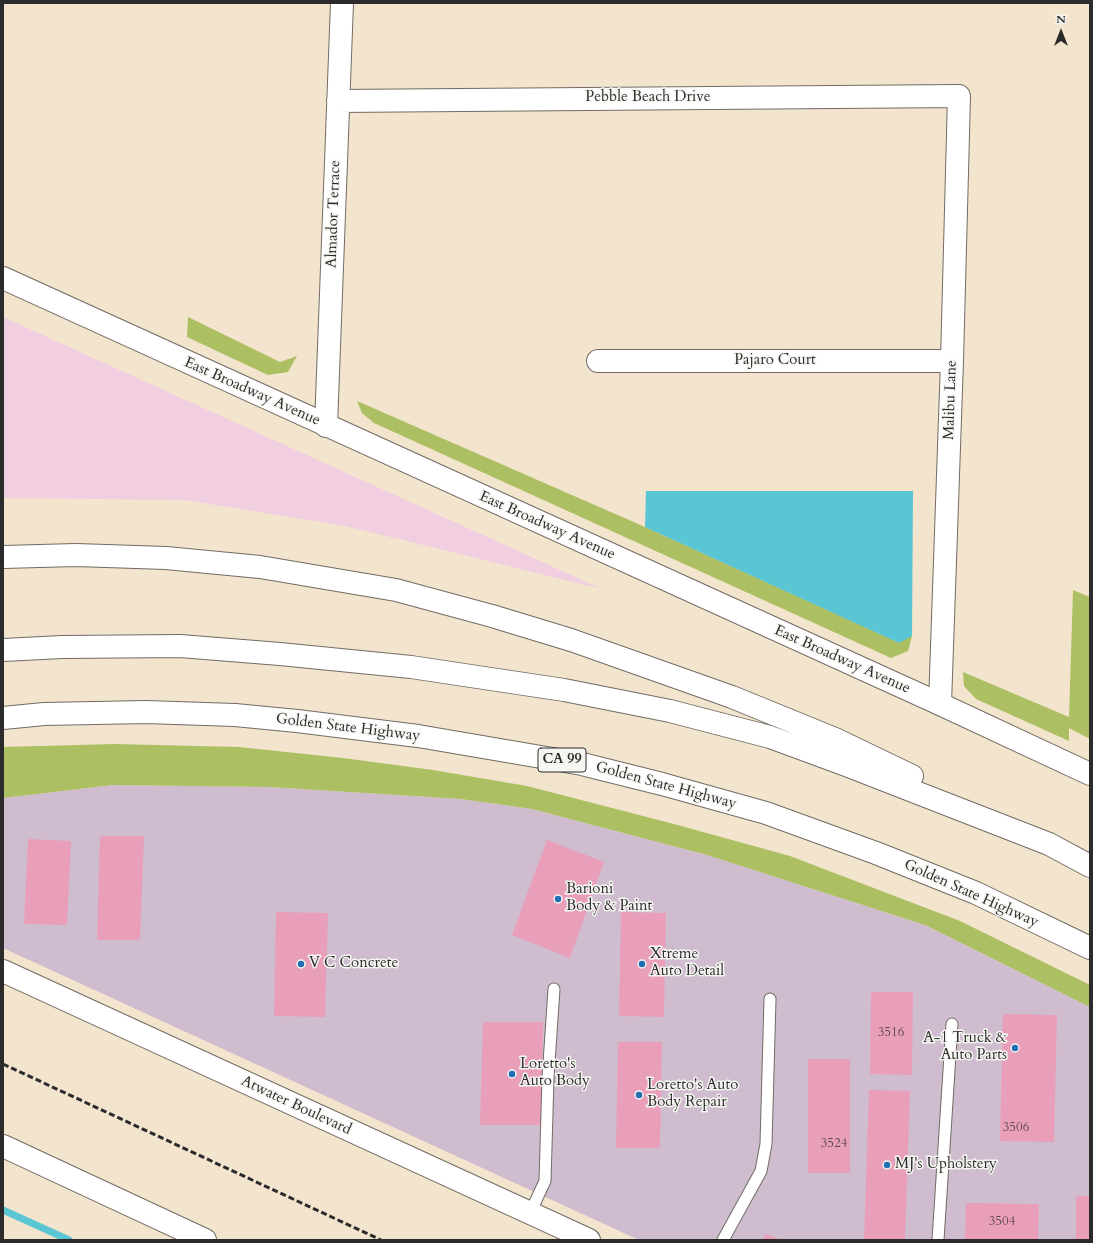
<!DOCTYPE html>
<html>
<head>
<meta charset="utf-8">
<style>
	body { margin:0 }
	#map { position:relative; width:1093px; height:1243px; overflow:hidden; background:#f2e4cd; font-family:Cardo,serif }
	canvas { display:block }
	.frame { position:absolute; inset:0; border:4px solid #2b2b2b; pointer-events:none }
	.north { position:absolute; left:1041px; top:12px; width:40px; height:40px; -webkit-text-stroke:3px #f6f6f2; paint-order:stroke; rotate:0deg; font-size:11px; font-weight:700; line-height:16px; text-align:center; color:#2b2b2b }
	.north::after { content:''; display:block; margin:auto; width:14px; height:18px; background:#2b2b2b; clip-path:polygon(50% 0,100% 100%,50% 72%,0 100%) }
</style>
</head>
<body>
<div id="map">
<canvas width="1093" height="1243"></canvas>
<div class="frame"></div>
<div class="north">N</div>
</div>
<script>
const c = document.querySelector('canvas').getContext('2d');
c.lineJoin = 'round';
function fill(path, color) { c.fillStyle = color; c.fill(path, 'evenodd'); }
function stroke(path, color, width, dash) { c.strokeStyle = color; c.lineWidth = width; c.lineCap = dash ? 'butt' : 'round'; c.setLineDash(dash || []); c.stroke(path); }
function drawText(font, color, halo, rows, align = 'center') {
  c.font = font + ' Cardo,serif'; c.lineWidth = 3; c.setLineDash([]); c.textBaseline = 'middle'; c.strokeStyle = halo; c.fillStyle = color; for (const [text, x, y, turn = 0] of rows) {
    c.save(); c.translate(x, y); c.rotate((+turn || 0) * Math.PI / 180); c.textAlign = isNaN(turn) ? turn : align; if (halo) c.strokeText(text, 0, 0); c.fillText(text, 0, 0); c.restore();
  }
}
fill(new Path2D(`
	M3,317L602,589L345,526L184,500L3,498Z`), '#f2cfe0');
fill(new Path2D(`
	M113,785L269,787L461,799L532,809L707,855L925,925L1090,1007V1240H639L3,948V798Z`), '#cfbdcf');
fill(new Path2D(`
	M188,317L280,362L297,356L288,372L268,375L187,337Z
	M357,401L645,527L898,642L912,636L908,651L891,658L374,423L362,413Z
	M1073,590L1090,597V739L1069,728V741L976,699L964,686L963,672L1069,717Z
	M114,744L239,747L343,758L433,770L527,786L674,824L790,856L960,921L1090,985V1007L925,925L707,855L532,809L461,799L269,787L113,785L3,798V747Z`), '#adbf63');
fill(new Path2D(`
	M646,491H913L912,636L899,643L645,527Z`), '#5ac5d3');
stroke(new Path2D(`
	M3,1210L69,1240`), '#5ac5d3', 7);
fill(new Path2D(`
	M100,836H144L140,940H97Z
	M28,839L71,841L67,925L24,924Z
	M547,840L604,862L570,958L512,935Z
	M276,912L328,913L325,1017L274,1016Z
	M621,912L666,913L664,1017L619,1016Z
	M871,992H913L912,1075L870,1074Z
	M1003,1014L1057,1015L1054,1142L1000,1141Z
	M483,1022H543L541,1125H480Z
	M618,1042H662L660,1148H616Z
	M808,1059H850V1173H808Z
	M869,1090L910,1091L905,1240H864Z
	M1076,1196H1090V1240H1076Z
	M966,1203L1039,1204L1038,1240H965Z
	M766,1234L782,1240H763Z`), '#e99eb9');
const lane = new Path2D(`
	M530,1213L545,1181L548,1078L554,989
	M723,1240L761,1171L766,1144L770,999
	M938,1240L952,1024`);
const street = new Path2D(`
	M338,101L959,96L952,361L940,704
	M598,361H952
	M326,426L342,3`);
const secondary = new Path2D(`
	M3,278L940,704L1090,774
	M3,971L589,1240
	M3,1146L205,1240`);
const highway = new Path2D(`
	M3,557L76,555L166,558L260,567L396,590L492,616L571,640L732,697L835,739L912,776
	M3,650L62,647L180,646L280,654L411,667L564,690L670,711L770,737L846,765L1049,844L1090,866
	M3,718L44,714L146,712L235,715L297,721L418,736L582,764L662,784L766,813L876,853L976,893L1090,948`);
stroke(lane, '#716c64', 13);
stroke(street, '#716c64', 24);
stroke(secondary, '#716c64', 24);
stroke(highway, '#716c64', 24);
stroke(lane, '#fff', 11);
stroke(street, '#fff', 22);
stroke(secondary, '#fff', 22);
stroke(highway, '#fff', 22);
stroke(new Path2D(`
	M3,1064L381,1240`), '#2b2b2b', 3, [6, 3]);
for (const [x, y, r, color] of [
	[558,899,4,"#1f6fb2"],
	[301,964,4,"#1f6fb2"],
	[642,964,4,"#1f6fb2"],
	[1015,1048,4,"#1f6fb2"],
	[512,1074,4,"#1f6fb2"],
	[639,1095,4,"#1f6fb2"],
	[887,1165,4,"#1f6fb2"]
]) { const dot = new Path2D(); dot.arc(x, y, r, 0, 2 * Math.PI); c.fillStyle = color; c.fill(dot); stroke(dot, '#f6f6f2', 1.5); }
drawText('13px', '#5a484e', null, [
	["3516",891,1033],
	["3506",1016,1128],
	["3524",834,1144],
	["3504",1002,1222]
]);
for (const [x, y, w] of [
	[562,760,48]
]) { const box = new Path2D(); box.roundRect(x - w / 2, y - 12, w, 24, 3); c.fillStyle = '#f6f6f2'; c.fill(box); stroke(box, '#2b2b2b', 1); }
drawText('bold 14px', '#2b2b2b', null, [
	["CA 99",562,760]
]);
drawText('15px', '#2b2b2b', '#f6f6f2', [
	["Pebble Beach Drive",648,98],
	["Almador Terrace",334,214,-88],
	["Pajaro Court",775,361],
	["East Broadway Avenue",252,392,24],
	["Malibu Lane",951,400,-88],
	["East Broadway Avenue",547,526,24],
	["East Broadway Avenue",842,660,24],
	["Golden State Highway",348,728,7],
	["Golden State Highway",666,786,15],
	["Golden State Highway",971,894,24],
	["Atwater Boulevard",296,1106,25]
]);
drawText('15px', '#2b2b2b', '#f6f6f2', [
	["Barioni",566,890],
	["Body & Paint",566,907],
	["Xtreme",650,955],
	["Auto Detail",650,972],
	["V C Concrete",309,964],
	["A-1 Truck &",1007,1039,"right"],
	["Auto Parts",1007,1056,"right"],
	["Loretto's",520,1065],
	["Auto Body",520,1082],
	["Loretto's Auto",647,1086],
	["Body Repair",647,1103],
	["MJ's Upholstery",895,1165]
], 'left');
</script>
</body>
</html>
